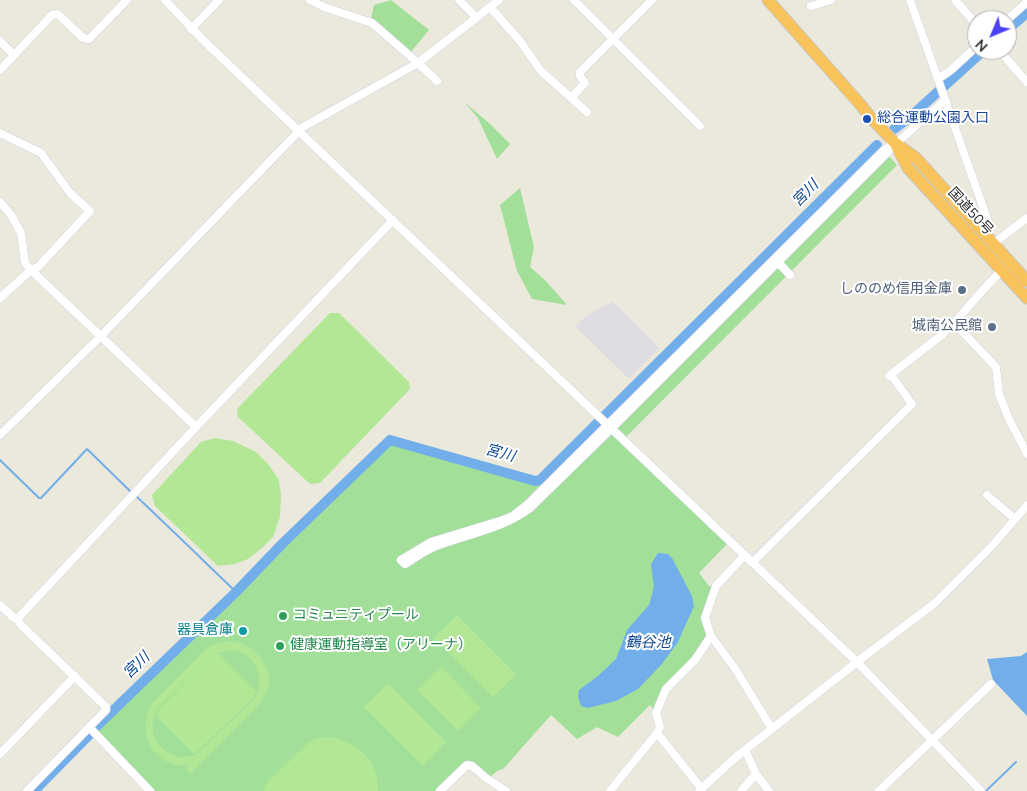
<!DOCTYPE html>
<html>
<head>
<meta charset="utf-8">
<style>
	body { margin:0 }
	#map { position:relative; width:1027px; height:791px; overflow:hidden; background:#ebe8dc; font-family:"Nunito Sans",sans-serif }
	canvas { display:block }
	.north { position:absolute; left:967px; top:10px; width:50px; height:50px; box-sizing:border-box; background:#fff; border:1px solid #aaa; border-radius:50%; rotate:225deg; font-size:14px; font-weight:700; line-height:20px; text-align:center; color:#2a2a2a }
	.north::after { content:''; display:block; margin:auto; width:18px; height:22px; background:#4941f3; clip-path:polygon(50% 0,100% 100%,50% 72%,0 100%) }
</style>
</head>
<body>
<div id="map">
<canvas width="1027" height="791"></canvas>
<div class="north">N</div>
</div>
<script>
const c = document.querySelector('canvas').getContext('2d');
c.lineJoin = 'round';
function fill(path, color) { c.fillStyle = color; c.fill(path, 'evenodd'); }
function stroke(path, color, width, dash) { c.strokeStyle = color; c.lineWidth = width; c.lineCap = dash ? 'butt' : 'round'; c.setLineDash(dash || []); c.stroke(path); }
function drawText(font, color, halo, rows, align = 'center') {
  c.font = font + ' "Nunito Sans","Noto Sans JP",sans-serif'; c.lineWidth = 4; c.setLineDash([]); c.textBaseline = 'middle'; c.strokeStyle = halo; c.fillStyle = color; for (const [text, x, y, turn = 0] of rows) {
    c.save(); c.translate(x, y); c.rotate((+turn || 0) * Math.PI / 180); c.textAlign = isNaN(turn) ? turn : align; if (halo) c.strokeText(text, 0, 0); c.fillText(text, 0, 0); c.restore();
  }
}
fill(new Path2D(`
	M613,302L659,348L629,379L575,326L584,318L594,311Z`), '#e0dce4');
fill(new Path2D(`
	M391,0L429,30L410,53L371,19L374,5Z
	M464,102L489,123L510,144L497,159L478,118Z
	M880,146L897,165L622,441L727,544L699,573L709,586L713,587L704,618L708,634L702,646L654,710L650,705L618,737L597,727L577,739L551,715L503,769L497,771L489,778L464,764L435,791H155L98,731L230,602L391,441L540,484L601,422Z
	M520,188L534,247L530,267L545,280L567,305L532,299L517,271L500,205Z`), '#a2e09a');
fill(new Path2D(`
	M330,313H339L409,382L410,389L320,483L310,484L238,417L237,409Z
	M215,438L233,441L256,452L269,465L279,480L281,496L280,517L273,537L261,549L248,559L235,564L218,566L155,506L152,495L201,442Z
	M457,615L516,674L493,697L434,638Z
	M228,641C235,642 241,642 247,646C258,651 268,667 269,679C270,689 264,697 259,705L190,774L186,769L189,765C184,765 178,765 173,764C166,762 161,758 156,753C142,738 143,719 153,702L206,649L216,644ZM227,650C231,651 236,650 239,652C253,656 262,673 259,688C258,691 256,695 254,699L196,755C192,756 188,757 184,757C163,757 149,738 153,718C154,715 156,711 158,708L212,655Z
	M218,653L256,691L253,698L199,750L194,754L156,716L159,709L212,656Z
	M441,667L481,708L458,731L417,690Z
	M388,683L446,742L423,766L364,707Z
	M331,737C359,743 379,761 378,791H263L266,784L309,742L317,738Z`), '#b2e796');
fill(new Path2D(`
	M658,553L668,554L672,558L692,596L694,606L678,642L662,664L638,689L616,701L588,708L581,706L578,697L579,690L598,676L616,659L627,630L649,605L654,587L651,564Z
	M1027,652V716L993,680L987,659L1021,656Z`), '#72afea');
stroke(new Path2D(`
	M0,460L39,498H41L87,449L131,492
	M135,495L178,536L236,592
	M986,791L1016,762`), '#72afea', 2);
stroke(new Path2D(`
	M1007,30L1027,13
	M894,129L909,118L984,50
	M97,726L236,592L283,543L390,440L535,481L540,480L877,145
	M34,791L90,734`), '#72afea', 10);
const minor = new Path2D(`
	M165,0L205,42L857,662L981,791
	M310,0L324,7L372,23L418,63L437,81
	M459,0L476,17
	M574,0L700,126
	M910,0L990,227L984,233
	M955,0L977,25
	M811,6L831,0
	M490,7L520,41L541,71L587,112
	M1007,20L1027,2
	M191,29L219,0
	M0,41L14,55
	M999,50L1027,82
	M0,70L52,15L57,14L59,15L83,38L89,39L127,0
	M938,79L951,70L977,46
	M571,98L585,83L580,76V72L652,0
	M0,133L41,153L70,193L90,211L38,267L31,270L0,298
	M895,143L890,150L612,428L530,508C502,529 467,534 436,546C425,550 415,558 405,564L401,560L431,542L503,520L513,516L527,505L884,150L900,140L942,103L946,101
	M0,202L11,215L21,233L25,263L31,270L196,427
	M999,239L1027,218
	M775,259L790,275
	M954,323L996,367L999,394L1008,417L1027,454
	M889,376L943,334L954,323L982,291L1002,270
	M0,435L101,336L299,131L303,127L418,63L499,0
	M987,495L1015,519
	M745,555L716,586L705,618L711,636L736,670L772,729
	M753,562L912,404L891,375
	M0,605L14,618L18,619L19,622L23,627L106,707V710L103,713L27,791
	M18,619L20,616L196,427L393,220
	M89,727L150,791
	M657,733L701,788
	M0,754L75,676
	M756,774L769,791
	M440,791L467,765L472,766L486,778L506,791
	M610,791L657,733L660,727L656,713L666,689L695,660L711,636
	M699,791L736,757L857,662L935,603L991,547L1027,505
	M741,791L756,774L745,750
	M879,791L991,684`);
const highway = new Path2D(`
	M768,0L860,104L872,119L895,143L916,158L1027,281
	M896,145L908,168L1027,298`);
stroke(minor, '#d2d1e2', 9);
stroke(highway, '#c8c8c8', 13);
stroke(minor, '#fff', 8);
stroke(highway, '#f8c35a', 11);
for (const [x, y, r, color] of [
	[867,119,5,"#1a4fb4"],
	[962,290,5,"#5c6f8a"],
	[992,327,5,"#5c6f8a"],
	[283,616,5,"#2e9e5b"],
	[243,631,5,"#0f9aa8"],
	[280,646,5,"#2e9e5b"]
]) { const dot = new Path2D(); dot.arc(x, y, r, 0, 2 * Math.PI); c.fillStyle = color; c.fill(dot); stroke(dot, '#fff', 2); }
drawText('14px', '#164399', '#fff', [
	["総合運動公園入口",877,119]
], 'left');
drawText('14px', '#2a2a2a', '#fff', [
	["国道50号",970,212,47]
]);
drawText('14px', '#4e5e75', '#fff', [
	["しののめ信用金庫",952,290],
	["城南公民館",982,327]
], 'right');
drawText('14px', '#27864d', '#fff', [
	["コミュニティプール",293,616],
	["健康運動指導室（アリーナ）",290,646]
], 'left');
drawText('14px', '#0d838f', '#fff', [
	["器具倉庫",233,631]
], 'right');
drawText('italic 15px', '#124a95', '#fff', [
	["宮川",806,194,-45],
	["宮川",500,454,15],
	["鶴谷池",648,643],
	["宮川",137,666,-44]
]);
</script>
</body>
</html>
